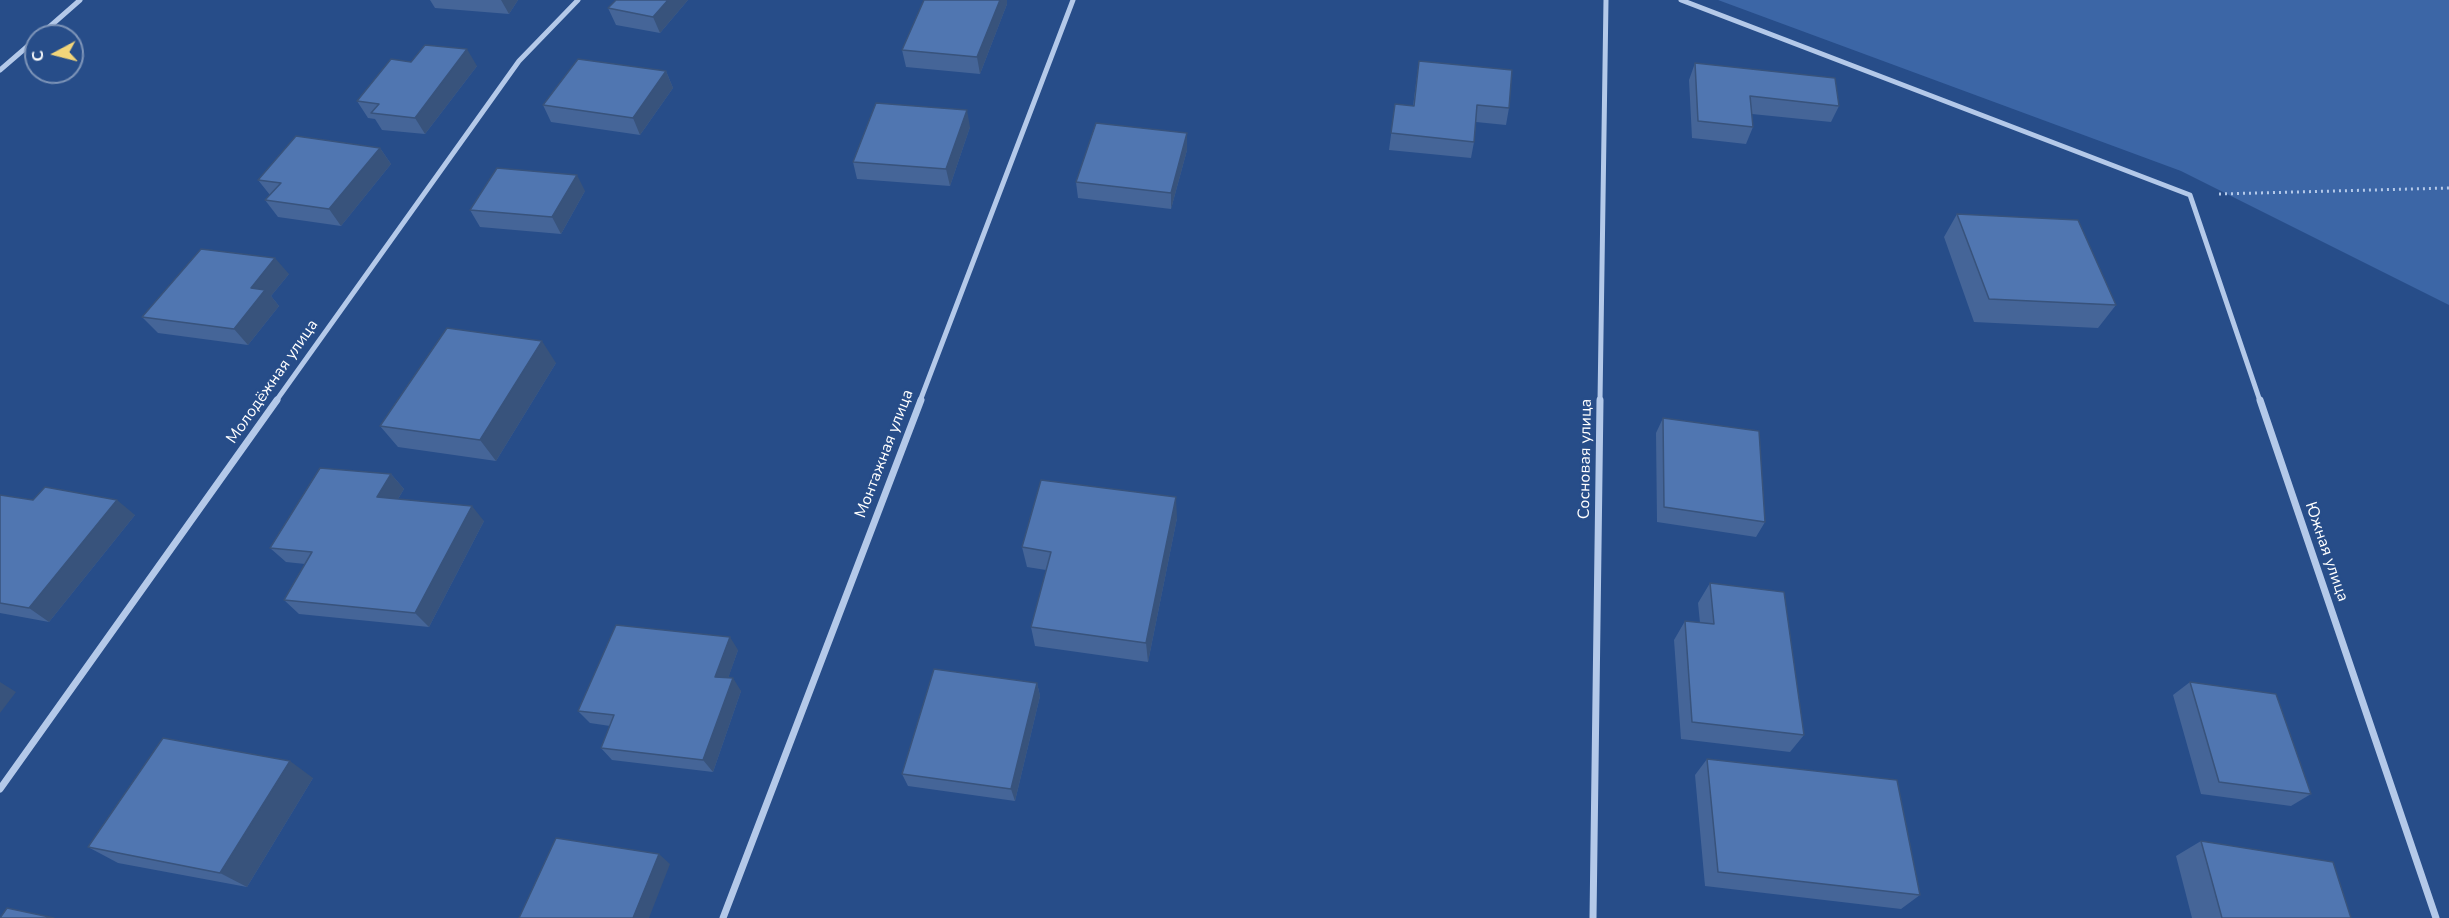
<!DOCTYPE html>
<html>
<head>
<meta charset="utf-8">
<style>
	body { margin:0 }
	#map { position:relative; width:2449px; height:918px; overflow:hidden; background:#274d89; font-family:"Nunito Sans",sans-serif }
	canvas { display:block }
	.north { position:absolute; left:24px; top:24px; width:60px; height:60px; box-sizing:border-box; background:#274d89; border:2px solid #7d94b8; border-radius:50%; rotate:263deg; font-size:16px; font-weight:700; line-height:24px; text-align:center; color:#fff }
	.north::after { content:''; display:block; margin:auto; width:21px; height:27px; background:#f2d57a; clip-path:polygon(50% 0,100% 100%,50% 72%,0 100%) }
</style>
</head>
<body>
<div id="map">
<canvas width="2449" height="918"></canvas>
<div class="north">С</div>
</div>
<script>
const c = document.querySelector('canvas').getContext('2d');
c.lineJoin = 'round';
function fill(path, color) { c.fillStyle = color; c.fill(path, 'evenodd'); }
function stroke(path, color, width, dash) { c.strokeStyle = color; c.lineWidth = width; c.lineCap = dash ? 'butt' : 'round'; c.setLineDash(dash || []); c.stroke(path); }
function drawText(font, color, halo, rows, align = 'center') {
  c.font = font + ' "Nunito Sans",sans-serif'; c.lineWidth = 5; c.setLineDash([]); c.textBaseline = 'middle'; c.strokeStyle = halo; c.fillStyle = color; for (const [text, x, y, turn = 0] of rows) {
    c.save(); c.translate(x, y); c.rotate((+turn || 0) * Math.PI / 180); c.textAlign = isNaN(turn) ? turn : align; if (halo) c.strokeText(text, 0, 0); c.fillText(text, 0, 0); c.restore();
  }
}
fill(new Path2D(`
	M1718,0H2449V305L2181,171Z`), '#3c66a6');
stroke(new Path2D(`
	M2219,194L2449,188`), '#b4c9e9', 3, [2, 4]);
stroke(new Path2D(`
	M1681,0L2190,195L2260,401
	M39,36L80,0
	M0,70L36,39
	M276,401L519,61L578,0
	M920,401L1073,0
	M1600,401L1606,0`), '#b4c9e9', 5);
stroke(new Path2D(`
	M2260,400L2436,918
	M0,789L277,400
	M723,918L921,400
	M1593,918L1600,400`), '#b4c9e9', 7);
fill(new Path2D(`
	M430,0H518L509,14L435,8Z
	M688,0L660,33L616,25L608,8Z
	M924,0H1007V4L980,74L906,67L902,50Z
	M1419,61L1509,108L1506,125L1476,122L1474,142L1471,158L1389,150L1395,104L1413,106Z
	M411,62L477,66L425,134L382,130L375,119L368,118L357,101Z
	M1695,63L1839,106L1831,122L1752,114L1753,127L1746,144L1692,138L1689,80Z
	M666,71L673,88L640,135L551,122L543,105Z
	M970,127L950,186L857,179L853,162Z
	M1187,133V150L1171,209L1078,198L1076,182Z
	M380,148L391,164L341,226L278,217L265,200L270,195L258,180Z
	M585,191L561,234L480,227L470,210Z
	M1957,214L2116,305L2098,328L1974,322L1944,237Z
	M289,274L271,296L279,306L248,345L158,333L142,317Z
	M556,363L496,461L398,447L380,426Z
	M1663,418L1765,522L1756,537L1657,522L1656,433Z
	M391,474L404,489L398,499L484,521L429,627L299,614L284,600L305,564L286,562L270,548Z
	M0,495L135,515L49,622L0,613Z
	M1177,518L1148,662L1035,646L1031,627L1046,570L1027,567L1022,547Z
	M1710,583L1804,735L1790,752L1681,739L1674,640L1685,621L1700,623L1698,603Z
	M738,650L728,678L741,691L713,772L612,760L601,748L610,726L590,723L578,711Z
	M2190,682L2311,794L2291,806L2201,794L2173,695Z
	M1037,683L1040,696L1015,801L908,786L902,774Z
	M1707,759L1920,895L1901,909L1705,886L1695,775Z
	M313,778L247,887L118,863L88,847Z
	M2201,841L2351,918H2192L2176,856Z`), '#456598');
fill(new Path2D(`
	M501,0H518L509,14Z
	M668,0H688L660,33L653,17Z
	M1000,0H1007V4L980,74L977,57Z
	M467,49L477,66L425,134L415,118Z
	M666,71L673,88L640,135L633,118Z
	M967,110L970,127L950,186L946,169Z
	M1187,133V150L1171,209V193Z
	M380,148L391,164L341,226L329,209Z
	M577,175L585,191L561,234L552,217Z
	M275,258L289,274L271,296L279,306L248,345L234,329L251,288Z
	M542,341L556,363L496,461L480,440Z
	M391,474L404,489L390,512L377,497Z
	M1176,497L1177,518L1148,662L1146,643Z
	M117,500L135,515L49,622L29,608Z
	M472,506L484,521L429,627L415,613Z
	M730,637L738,650L724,690L715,677Z
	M733,678L741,691L713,772L703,760Z
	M0,682L16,692L0,713Z
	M1037,683L1040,696L1015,801L1011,789Z
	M290,761L313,778L247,887L220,873Z
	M659,854L670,864L649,918H633Z`), '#38537c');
const building = new Path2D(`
	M616,0H668L653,17L608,8Z
	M924,0H1000L977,57L902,50Z
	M425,45L467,49L415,118L371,113L379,104L357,101L391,59L411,62Z
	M578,59L666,71L633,118L543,105Z
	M1419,61L1512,70L1509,108L1477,105L1474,142L1391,133L1395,104L1414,106Z
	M1695,63L1835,78L1839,106L1750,96L1753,127L1698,121Z
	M876,103L967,110L946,169L853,162Z
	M1096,123L1187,133L1171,193L1076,182Z
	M296,136L380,148L329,209L265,200L281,183L258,180Z
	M497,168L577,175L552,217L470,210Z
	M1957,214L2078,220L2116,305L1989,299Z
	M201,249L275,258L251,288L265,290L234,329L142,317Z
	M447,328L542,341L480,440L380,426Z
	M1663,418L1759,431L1765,522L1664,507Z
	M320,468L391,474L377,497L472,506L415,613L284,600L312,552L270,548Z
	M1041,480L1176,497L1146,643L1031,627L1051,552L1022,547Z
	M45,487L117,500L29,608L0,603V495L33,500Z
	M1710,583L1784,592L1804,735L1692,722L1685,621L1714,624Z
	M616,625L730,637L715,677L733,678L703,760L601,748L614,715L578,711Z
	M934,669L1037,683L1011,789L902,774Z
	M2190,682L2276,694L2311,794L2219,782Z
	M163,738L290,761L220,873L88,847Z
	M1707,759L1897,780L1920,895L1718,872Z
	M556,838L659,854L633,918H519Z
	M2201,841L2333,862L2351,918H2222Z
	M7,908L54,918H0Z`);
fill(building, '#5076b1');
stroke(building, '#38537c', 1.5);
drawText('16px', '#fff', '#274d89', [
	["Молодёжная улица",273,382,-55],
	["Монтажная улица",885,454,-69],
	["Сосновая улица",1586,459,-89],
	["Южная улица",2326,552,71]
]);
</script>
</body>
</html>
